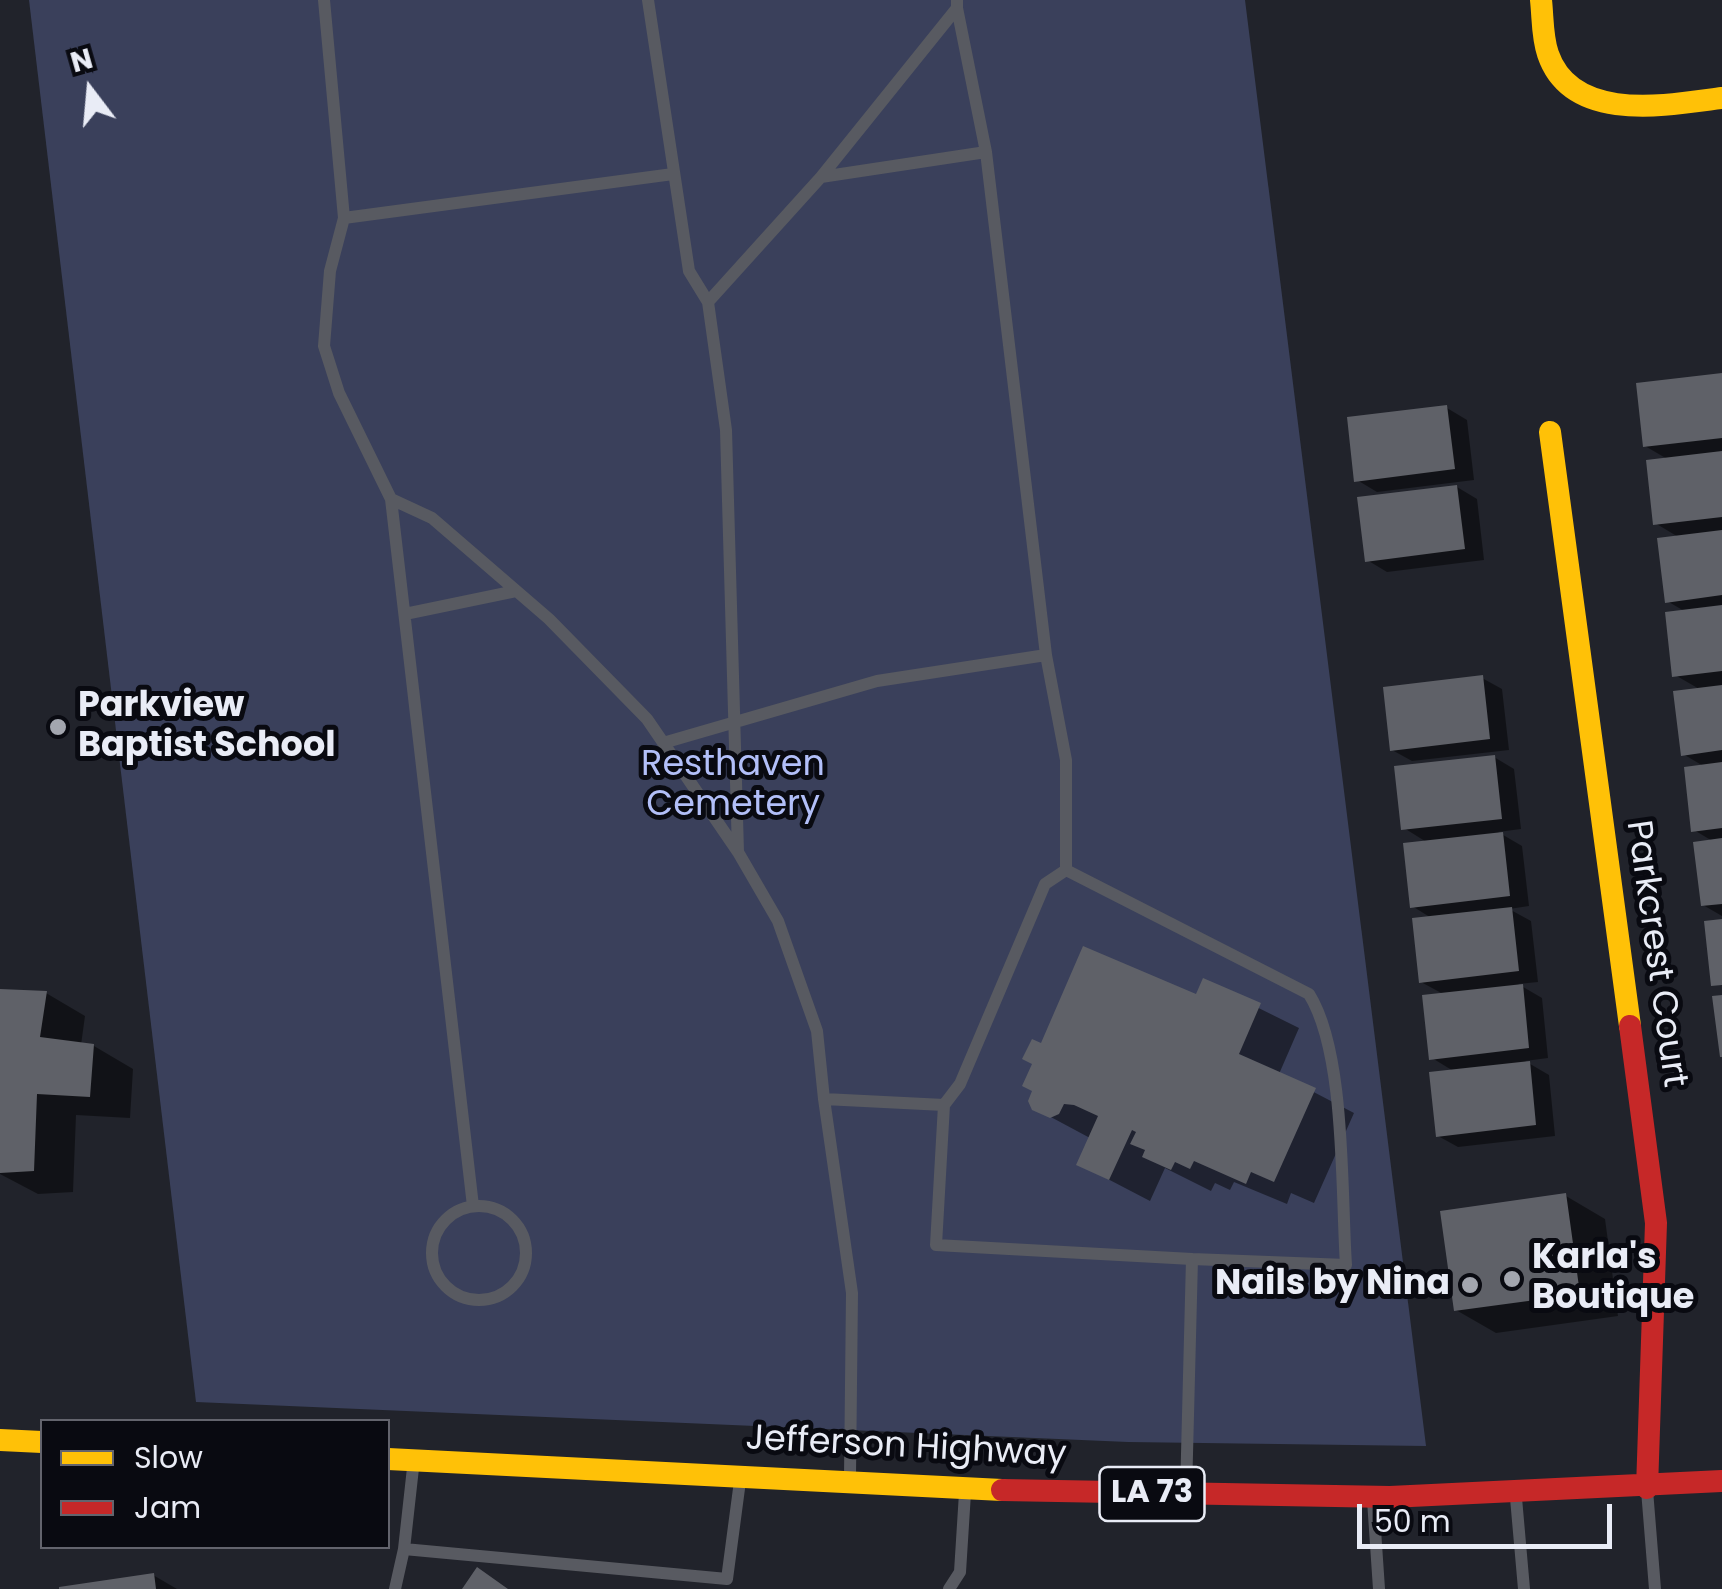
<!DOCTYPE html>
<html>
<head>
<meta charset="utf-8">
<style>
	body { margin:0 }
	#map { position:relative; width:1722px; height:1589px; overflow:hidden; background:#21232b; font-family:Poppins,sans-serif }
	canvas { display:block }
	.legend { position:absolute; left:40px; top:1419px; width:350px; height:130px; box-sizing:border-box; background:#090a11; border:2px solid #63646d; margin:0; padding:12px 18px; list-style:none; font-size:30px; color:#e9ecf6 }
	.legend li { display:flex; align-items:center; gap:20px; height:50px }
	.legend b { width:50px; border:2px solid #63646d }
	.north { position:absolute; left:40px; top:40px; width:100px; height:100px; -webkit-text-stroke:8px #090a11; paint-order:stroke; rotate:344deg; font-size:28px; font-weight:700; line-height:40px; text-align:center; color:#e9ecf6 }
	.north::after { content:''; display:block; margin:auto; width:35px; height:45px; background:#e9ecf6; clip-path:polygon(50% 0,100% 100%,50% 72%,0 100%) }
	.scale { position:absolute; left:1357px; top:1504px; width:255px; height:45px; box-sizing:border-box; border:5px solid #e9ecf6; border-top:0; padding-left:12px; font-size:30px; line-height:35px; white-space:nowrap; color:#e9ecf6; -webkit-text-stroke:8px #090a11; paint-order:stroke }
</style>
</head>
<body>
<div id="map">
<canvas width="1722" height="1589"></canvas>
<ul class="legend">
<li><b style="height:12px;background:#ffc107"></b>Slow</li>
<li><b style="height:12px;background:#c62828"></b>Jam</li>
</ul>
<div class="north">N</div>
<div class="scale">50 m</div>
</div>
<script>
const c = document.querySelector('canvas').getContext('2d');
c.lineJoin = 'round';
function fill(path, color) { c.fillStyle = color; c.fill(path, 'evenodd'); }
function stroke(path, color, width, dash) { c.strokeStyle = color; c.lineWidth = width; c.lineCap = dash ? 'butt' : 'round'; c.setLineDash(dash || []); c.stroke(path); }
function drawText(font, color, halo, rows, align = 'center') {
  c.font = font + ' Poppins,sans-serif'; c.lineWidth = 10; c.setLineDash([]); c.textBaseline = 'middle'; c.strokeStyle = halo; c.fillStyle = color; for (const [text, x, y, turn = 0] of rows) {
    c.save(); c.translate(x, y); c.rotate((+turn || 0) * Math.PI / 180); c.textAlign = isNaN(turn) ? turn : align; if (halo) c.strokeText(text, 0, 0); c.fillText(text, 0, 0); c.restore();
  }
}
fill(new Path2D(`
	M29,0H1245L1426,1446L1128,1442L196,1402Z`), '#3a405b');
fill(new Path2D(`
	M1722,375V916L1703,905L1714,842L1694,830L1705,767L1683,754L1701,690L1675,675L1686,612L1667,601L1680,538L1655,523L1669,460L1645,446Z
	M1447,408L1467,420L1474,480L1377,492L1357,480Z
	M1457,487L1477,499L1484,560L1387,572L1367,560Z
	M1482,678L1502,689L1509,750L1412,761L1392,750Z
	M1494,757L1514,769L1521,829L1498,832L1522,846L1529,906L1509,909L1531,921L1538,982L1518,984L1542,998L1548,1058L1525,1061L1549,1075L1555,1136L1458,1147L1438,1136L1455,1072L1432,1058L1445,995L1421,982L1433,919L1412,906L1428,843L1404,828Z
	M1204,981L1299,1028L1279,1074L1354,1113L1314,1203L1291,1193L1287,1204L1234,1182L1230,1190L1215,1183L1211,1191L1165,1168L1150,1201L1079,1164L1090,1138L1034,1108L1042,1046L1197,998Z
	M0,991L46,993L85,1016L81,1045L94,1046L133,1069L130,1118L76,1115L73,1192L38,1194L0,1174Z
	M1566,1196L1605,1219L1618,1316L1496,1333L1456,1310Z
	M153,1575L177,1589H61Z`), '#0007');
fill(new Path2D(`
	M1722,373V438L1643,447L1636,383Z
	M1447,405L1455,469L1354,482L1347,417Z
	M1722,451V517L1653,525L1646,460Z
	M1457,485L1465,549L1365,562L1357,497Z
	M1722,530V595L1665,603L1657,538Z
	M1722,605V671L1672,677L1665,612Z
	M1483,675L1490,739L1390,751L1383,687Z
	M1722,685V750L1681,756L1673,691Z
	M1495,755L1502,819L1401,830L1394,766Z
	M1722,762V828L1691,832L1684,767Z
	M1503,832L1510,896L1410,908L1403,843Z
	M1722,838V904L1701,906L1693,842Z
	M1512,907L1519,971L1419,983L1412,918Z
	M1722,919V985L1711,986L1704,921Z
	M1083,946L1196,994L1203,978L1261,1003L1239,1054L1316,1088L1274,1182L1251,1172L1246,1184L1194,1161L1190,1169L1175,1162L1171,1170L1142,1157L1145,1150L1130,1144L1136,1132L1132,1130L1109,1180L1076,1165L1098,1116L1074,1105L1064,1104L1059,1114L1050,1118L1032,1110L1028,1101L1032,1091L1022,1086L1032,1064L1022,1059L1032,1039L1041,1043Z
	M1523,984L1529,1048L1429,1060L1422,995Z
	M0,989L47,991L40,1037L94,1044L90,1097L37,1094L34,1171L0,1173Z
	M1722,995V1057H1720L1712,996Z
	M1530,1061L1536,1125L1436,1137L1429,1072Z
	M1566,1193L1580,1294L1454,1311L1440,1211Z
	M477,1567L508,1589H462Z
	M154,1573L156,1589H59V1587Z`), '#5f6168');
stroke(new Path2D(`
	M324,0L344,218L330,271L324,346L339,393L391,499L432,518L549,619L647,719L738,852L778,921L817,1031L824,1099
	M648,0L689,271L708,302L726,430L738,852
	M986,152L1046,655
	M821,177L986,152L957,8
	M344,218L673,174
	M708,302L821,177L957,8V0
	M391,499L473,1206
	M405,614L516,591
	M663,743L877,681L1046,655L1066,760V870
	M944,1105L960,1084L1045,884L1066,870L1309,994C1346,1053 1341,1192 1346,1265L1192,1259
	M432 1253a47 47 0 1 1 94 0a47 47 0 1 1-94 0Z
	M413,1468L404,1549L727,1579L740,1481
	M850,1476L852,1293L824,1099L944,1105L936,1245L1192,1259L1186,1493
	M1647,1490L1655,1589
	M1516,1498L1524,1589
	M1373,1500L1379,1589
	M395,1589L404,1549
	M949,1589L960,1572L965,1493`), '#585a61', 12);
stroke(new Path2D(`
	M1541,0C1543,18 1542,37 1548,54C1572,124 1668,105 1722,98
	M1550,432L1630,1026
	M0,1440L42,1442
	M388,1459L1002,1490`), '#ffc107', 22);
stroke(new Path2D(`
	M1630,1026L1656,1223L1647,1488
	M1002,1490L1390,1497L1722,1481`), '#c62828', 22);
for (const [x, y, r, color] of [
	[58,727,10,"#a3a6af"],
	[1512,1279,10,"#a3a6af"],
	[1470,1285,10,"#a3a6af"]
]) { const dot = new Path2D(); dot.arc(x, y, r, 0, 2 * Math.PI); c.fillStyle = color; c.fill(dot); stroke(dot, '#090a11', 4); }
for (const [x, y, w] of [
	[1152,1494,105]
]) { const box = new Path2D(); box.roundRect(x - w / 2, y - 27, w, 54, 8); c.fillStyle = '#090a11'; c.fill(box); stroke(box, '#e9ecf6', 2.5); }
drawText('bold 32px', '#e9ecf6', null, [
	["LA 73",1152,1494]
]);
drawText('bold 35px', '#e9ecf6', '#090a11', [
	["Parkview",78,707],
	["Baptist School",78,747],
	["Karla's",1532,1259],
	["Boutique",1532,1299],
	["Nails by Nina",1450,1285,"right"]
], 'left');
drawText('35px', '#b2bff8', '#090a11', [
	["Resthaven",733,766],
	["Cemetery",733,806]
]);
drawText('35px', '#e9ecf6', '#090a11', [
	["Parkcrest Court",1655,954,82],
	["Jefferson Highway",906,1448,3]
]);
</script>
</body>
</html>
